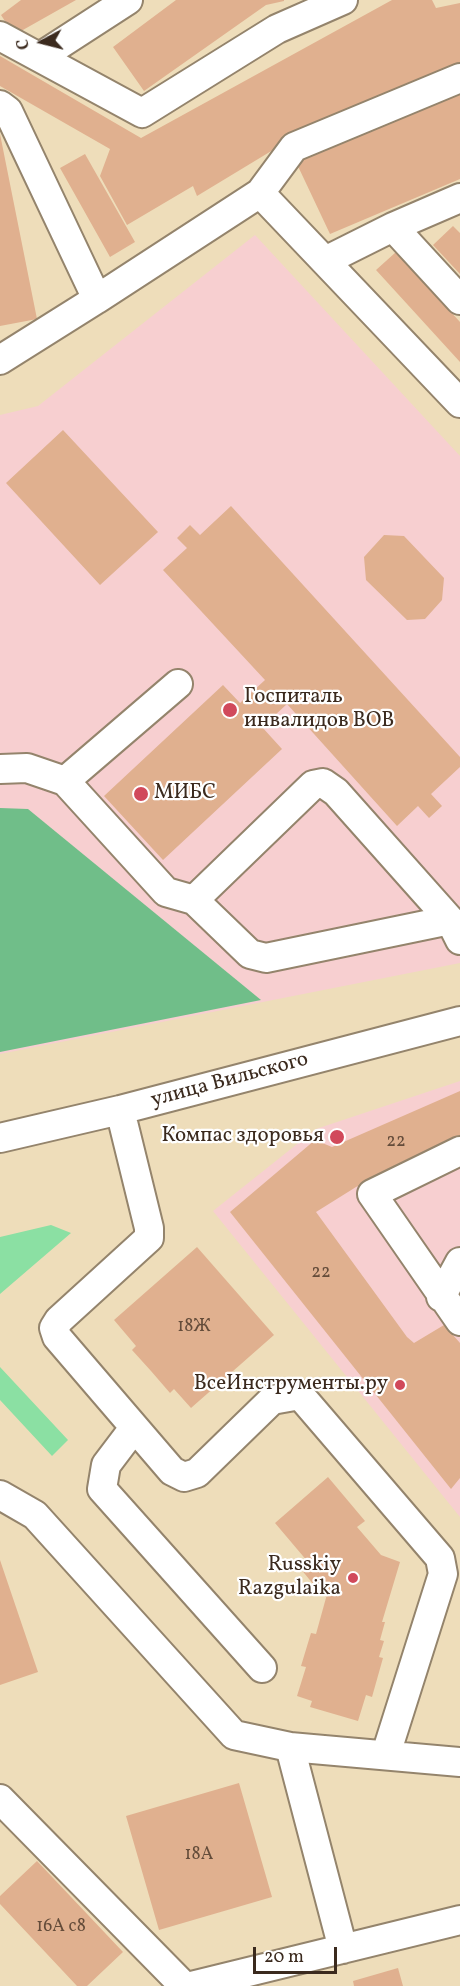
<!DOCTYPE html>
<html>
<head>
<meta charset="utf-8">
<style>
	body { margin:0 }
	#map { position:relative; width:460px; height:1986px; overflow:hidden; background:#eeddba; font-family:Vollkorn,serif }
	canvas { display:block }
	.north { position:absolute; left:12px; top:12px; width:60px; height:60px; -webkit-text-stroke:4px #fff; paint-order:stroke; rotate:263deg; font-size:16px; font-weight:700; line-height:24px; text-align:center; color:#3b2a1e }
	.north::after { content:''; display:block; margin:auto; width:21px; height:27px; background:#3b2a1e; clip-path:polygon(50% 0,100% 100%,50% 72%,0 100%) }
	.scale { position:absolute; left:253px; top:1947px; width:84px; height:27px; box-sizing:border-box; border:3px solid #3b2a1e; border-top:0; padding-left:8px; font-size:18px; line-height:21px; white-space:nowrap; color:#3b2a1e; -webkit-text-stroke:4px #fff; paint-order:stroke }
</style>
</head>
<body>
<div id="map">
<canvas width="460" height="1986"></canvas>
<div class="north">С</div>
<div class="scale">20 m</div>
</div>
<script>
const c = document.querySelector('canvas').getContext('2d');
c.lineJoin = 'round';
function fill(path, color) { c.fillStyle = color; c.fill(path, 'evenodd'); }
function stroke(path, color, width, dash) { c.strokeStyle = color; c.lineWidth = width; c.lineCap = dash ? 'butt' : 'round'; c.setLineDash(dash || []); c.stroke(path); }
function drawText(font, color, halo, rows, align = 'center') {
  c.font = font + ' Vollkorn,serif'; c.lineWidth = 4.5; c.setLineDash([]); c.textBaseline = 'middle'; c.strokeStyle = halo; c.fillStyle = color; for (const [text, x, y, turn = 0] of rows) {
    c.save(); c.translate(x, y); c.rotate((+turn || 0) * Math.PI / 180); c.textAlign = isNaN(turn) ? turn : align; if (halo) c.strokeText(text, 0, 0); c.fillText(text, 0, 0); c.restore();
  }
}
fill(new Path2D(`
	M255,235L460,456V963L0,1054V415L38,406Z
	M460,1081V1517L213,1211L316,1129Z`), '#f7cfd0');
fill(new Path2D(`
	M51,1225L71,1233L0,1294V1237Z
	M0,1367L68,1440L52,1456L0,1400Z`), '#8be0a3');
fill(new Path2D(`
	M0,808L28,809L261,1000L0,1052Z`), '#70be89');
fill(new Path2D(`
	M21,0H76L14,35L1,15Z
	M176,0H284V1L266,5L144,91L113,47Z
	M392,0H432L436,8L460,3V66L450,67L306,130L197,196L193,186L127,225L100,176L110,149L0,86V56L141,138Z
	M460,94V179L330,234L296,162Z
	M0,134L37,319L0,326Z
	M85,154L135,242L110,257L60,168Z
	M453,226L460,233V274L433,245Z
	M396,252L460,322V362L376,270Z
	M63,430L158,532L100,585L6,483Z
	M231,506L460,757V767L431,794L442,806L429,818L418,806L397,826L287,704L262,727L282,749L163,860L104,796L223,685L240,703L265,680L163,570L187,548L177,538L190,525L200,535Z
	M384,535L404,536L444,578L442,600L425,619L407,620L366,580L364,557Z
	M460,1091V1139L356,1187L316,1212L407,1337L414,1343L444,1325L460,1343V1478L451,1489L230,1212L315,1140L332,1147Z
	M197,1247L274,1335L191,1408L174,1389L170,1393L151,1371L132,1350L136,1346L114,1320Z
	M328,1477L365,1521L357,1527L381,1555L400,1562L382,1622H385L380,1640L384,1641L379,1657L383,1658L372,1697L366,1695L358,1721L310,1707L312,1701L297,1696L306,1667L301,1666L311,1633L316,1634L329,1587L327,1584L318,1590L300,1568L308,1562L275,1523Z
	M0,1560L38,1672L0,1685Z
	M239,1783L272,1897L159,1930L126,1816Z
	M37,1861L123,1952L87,1986H77L0,1904V1896Z
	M398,1968L403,1986H354L353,1981Z`), '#e0b08f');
const minor = new Path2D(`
	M0,36L142,113L277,29L343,0
	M40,57L128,0
	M0,105L8,111L97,299L260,193L460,403
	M260,193L294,147L460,78
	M393,227L460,198
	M325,261L393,227L460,300
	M0,360L97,299
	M0,769L27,768L65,781L178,684
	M65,781L166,892L194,900L250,954L266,958L450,920L460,940
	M194,900L313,785L323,783L336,792L450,920
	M120,1110L149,1228V1238L59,1320L54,1328L57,1337L172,1471L184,1477L197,1473L272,1400L300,1395L440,1558L443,1574L386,1754
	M0,1138L120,1110L460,1021
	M460,1151L372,1194L460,1321
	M441,1297L460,1262
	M134,1428L106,1465L102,1489L262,1668
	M0,1495L35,1515L234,1735L290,1747L460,1762
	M290,1747L343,1949
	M0,1799L184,1986
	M191,1986L460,1920`);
stroke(minor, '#94846c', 32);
stroke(minor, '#fff', 28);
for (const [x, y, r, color] of [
	[230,710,8,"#d1495b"],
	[141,794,8,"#d1495b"],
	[337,1137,8,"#d1495b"],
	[400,1385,6,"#d1495b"],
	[353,1578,6,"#d1495b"]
]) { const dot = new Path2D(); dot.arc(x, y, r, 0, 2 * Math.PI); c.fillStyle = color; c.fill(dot); stroke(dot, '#fff', 2); }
drawText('18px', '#644c3a', null, [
	["22",396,1143],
	["22",321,1274],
	["18Ж",194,1328],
	["18А",199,1856],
	["16А с8",61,1928]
]);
drawText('21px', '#3b2a1e', '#fff', [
	["Госпиталь",244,698,"left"],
	["инвалидов ВОВ",244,722,"left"],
	["МИБС",154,794,"left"],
	["Компас здоровья",324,1137],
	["ВсеИнструменты.ру",388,1385],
	["Russkiy",341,1566],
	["Razgulaika",341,1590]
], 'right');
drawText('21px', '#3b2a1e', '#fff', [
	["улица Вильского",230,1081,-15]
]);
</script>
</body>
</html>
